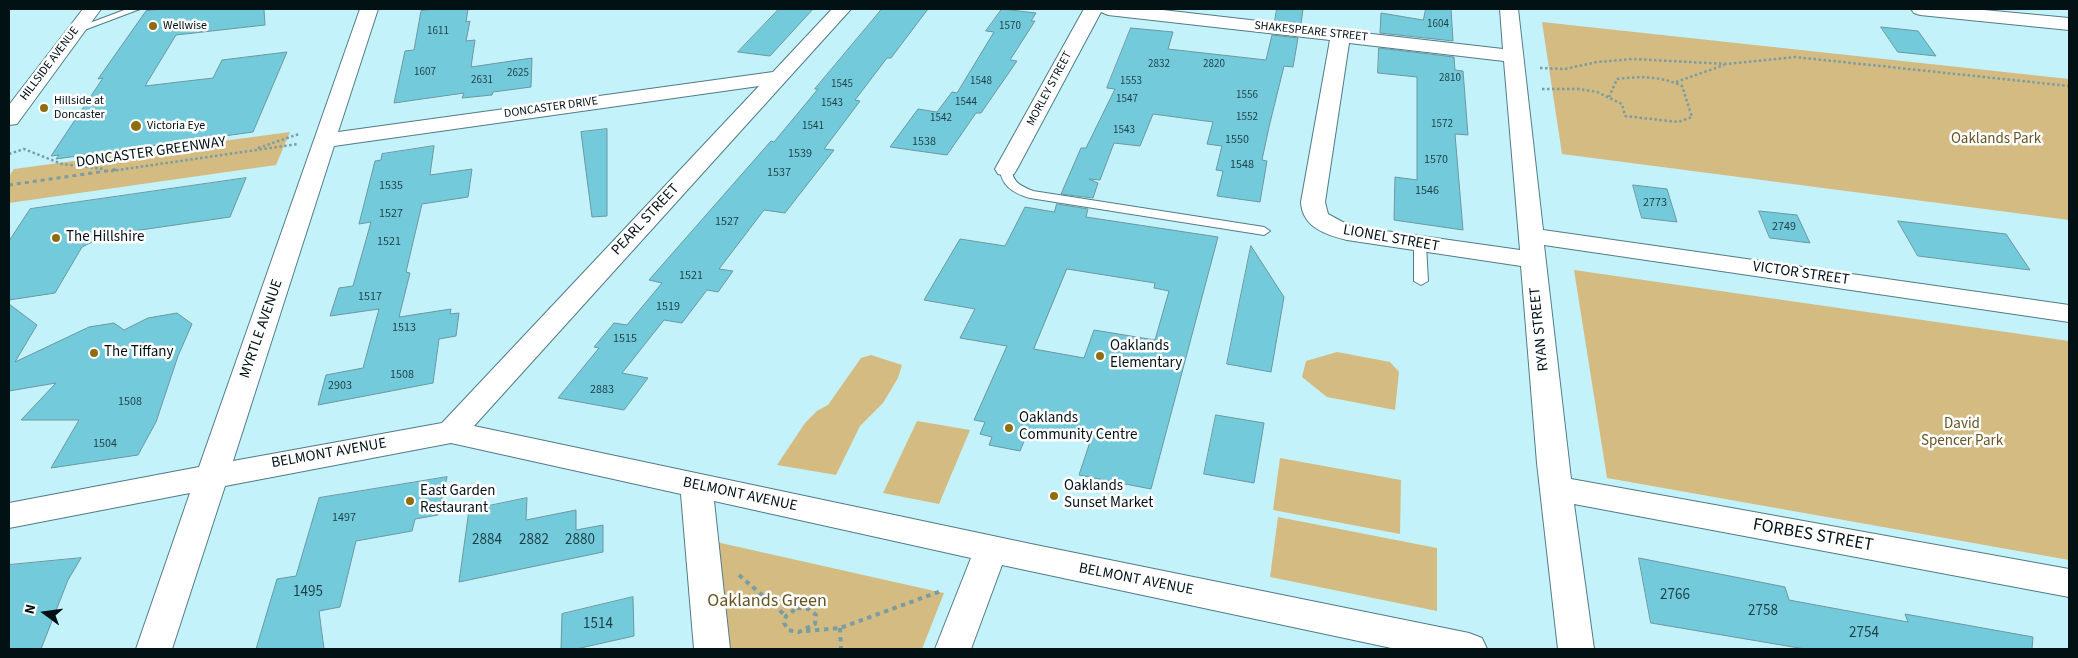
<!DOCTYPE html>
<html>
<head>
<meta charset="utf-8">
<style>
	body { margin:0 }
	#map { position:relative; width:2078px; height:658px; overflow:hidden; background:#c4f2fb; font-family:"Source Sans 3",sans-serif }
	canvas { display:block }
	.frame { position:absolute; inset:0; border:10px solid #021114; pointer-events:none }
	.north { position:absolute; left:20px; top:588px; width:50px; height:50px; -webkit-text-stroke:4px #fff; paint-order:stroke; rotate:284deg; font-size:14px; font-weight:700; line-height:20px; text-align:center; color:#021114 }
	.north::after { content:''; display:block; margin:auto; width:18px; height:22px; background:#021114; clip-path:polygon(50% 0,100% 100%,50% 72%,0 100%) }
</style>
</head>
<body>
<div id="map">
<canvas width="2078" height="658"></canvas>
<div class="frame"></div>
<div class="north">N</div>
</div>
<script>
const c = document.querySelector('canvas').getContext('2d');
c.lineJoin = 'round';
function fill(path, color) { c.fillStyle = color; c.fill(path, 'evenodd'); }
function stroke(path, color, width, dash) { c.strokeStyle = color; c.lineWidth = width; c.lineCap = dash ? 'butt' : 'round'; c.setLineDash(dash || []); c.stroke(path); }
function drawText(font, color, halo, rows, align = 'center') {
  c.font = font + ' "Source Sans 3",sans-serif'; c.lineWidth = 5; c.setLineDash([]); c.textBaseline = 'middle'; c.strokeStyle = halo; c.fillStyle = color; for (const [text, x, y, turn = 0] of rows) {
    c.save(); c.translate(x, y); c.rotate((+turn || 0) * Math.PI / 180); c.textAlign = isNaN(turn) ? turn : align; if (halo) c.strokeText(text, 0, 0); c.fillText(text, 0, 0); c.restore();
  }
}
fill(new Path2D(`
	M1542,22L2069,79V220L1562,154Z
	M290,132L276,165L9,203V176L14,169Z
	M1574,270L2069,341V560L1607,478Z
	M1337,352L1390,362L1399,372L1395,410L1327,397L1302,377L1306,361Z
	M871,355L902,365L898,378L883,403L860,426L836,475L777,465L805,423L817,411L828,405L861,358Z
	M917,421L970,430L939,504L883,493Z
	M1280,458L1401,480L1400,534L1273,510Z
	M1278,517L1437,548V611L1270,577Z
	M712,541L939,592L944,593L922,649H725Z`), '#d4bb82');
const building = new Path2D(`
	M166,9H264L265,25L176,35L145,86L213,78L222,60L287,52L253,132L56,159L59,155L51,156L103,78L98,79L146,11Z
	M436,9H468L466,22L470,21L466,41L475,40L471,67L532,58L531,87L493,92L492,95L462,98L464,93L394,103L405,51L414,50L421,11Z
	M779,9H813L770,56L738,52Z
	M882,9H928L891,58H887L855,100L860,101L824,149L834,150L785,213L764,210L719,269L733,271L718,292L707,290L682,323L664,320L622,373L648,378L624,410L558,398L599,348L594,347L614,323L627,325L662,283L649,280L771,141L774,142L818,89H815Z
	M1002,9L1036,13L1031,21H1035L1010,60L1017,61L981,113H976L947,155L890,147L918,109L937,112L952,92L957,93L994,32L986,31Z
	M1277,9H1303L1301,24L1275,21Z
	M1426,9H1451L1453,41L1380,33L1381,13L1423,20Z
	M1881,27L1918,31L1936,56L1898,52Z
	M1131,28L1173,32L1168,49L1266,60L1272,35L1298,38L1293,67L1284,66L1269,127L1262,160L1267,161L1260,202L1217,196L1223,171L1216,170L1222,146L1207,144L1213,122L1153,114L1140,146L1114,143L1100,180L1089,179L1098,183L1093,198L1061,194L1081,148H1086L1115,89L1107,88Z
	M1379,48L1454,57L1455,70L1463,71L1468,135L1455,134L1463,230L1394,220L1395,177L1417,180V77L1378,73Z
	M607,129V216L592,217L581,132Z
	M434,146L430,175L472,169L468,197L422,204L406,272L410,273L399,317L451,309L450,314L459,313L456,336L439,339L433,383L318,405L326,375L363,368L379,309L330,316L339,288L353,286L371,222L359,224L375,161L381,160L382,154Z
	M246,178L230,217L106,235L82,247L55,293L9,300V241L30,209Z
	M1633,185L1667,189L1677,222L1642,218Z
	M1057,204L1088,209L1086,217L1218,237L1151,489L1079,475L1091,439L1041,429L1037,441L1025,439L1020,451L989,445L992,437L980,434L985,422L974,420L1007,346L960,338L975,309L924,300L960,239L1005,246L1025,207L1054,212ZM1067,269L1155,283L1154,288L1169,291L1155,340L1094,330L1084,358L1034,349Z
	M1759,211L1797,215L1810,243L1770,238Z
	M1898,221L2006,234L2030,270L1918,256Z
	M1251,246L1284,297L1271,372L1227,364Z
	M9,304L37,325L15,362L89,327L114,323L124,330L148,318L177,313L192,324L178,356L156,422L138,455L51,468L79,420H21L56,383L9,391Z
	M1216,415L1264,423L1254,483L1204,474Z
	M447,477L438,515L415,519L412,531L356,541L340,607L319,611L324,649H256L277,579L296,576L319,498Z
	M527,498L526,520L576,510V530L603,525V552L459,582L469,510Z
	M81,558L68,580L41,649H9V565Z
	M1639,558L1785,587L1789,600L1908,622L1905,614L2033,637L2032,649H1805L1651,623Z
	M633,597L634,636L576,649H561L562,614Z`);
fill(building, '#72cadb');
stroke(building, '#6c979f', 1);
const service = new Path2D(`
	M127,9H140L79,32L71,30Z
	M1006,166L1012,169C1012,182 1021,186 1033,191L1264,227L1270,231L1264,235L1030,198C1015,194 1001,186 1000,169Z
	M1420,241L1426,245L1428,281L1421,285L1414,281V245Z`);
const minor = new Path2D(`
	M360,9H378L338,132L773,72L832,9H851L474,426L1031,544L1469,633L1482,638L1487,649H1396L1002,565L971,649H935L971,558L714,501L730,649H694L681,494L451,443L225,486L172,649H136L190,493L9,528V503L199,467ZM759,86L442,423L233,461L334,146Z
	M1084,9H1154L1503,49L1500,9H1518L1543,230L2069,305V322L1544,245L1571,479L2069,569V597L1574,504L1594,649H1558L1537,463L1521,266L1347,240C1326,235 1302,227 1301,202L1330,40L1108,15L1101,12L1017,169L1014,174L1006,176L998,174L995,169ZM1349,43L1504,61L1520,250L1350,226L1328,214L1325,202Z
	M1911,9H1973L2069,18V30L1920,15L1914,13Z`);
const secondary = new Path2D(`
	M83,9H101L17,124L9,125V105Z`);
stroke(service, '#517c84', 2);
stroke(minor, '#517c84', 2);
stroke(secondary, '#517c84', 2);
stroke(new Path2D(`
	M1540,68L1565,69L1597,62L1633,59L1727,64L1795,57L2069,86
	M1676,82L1724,65
	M1542,89H1579L1597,92L1622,104L1625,116L1678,122L1692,117L1682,86C1661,76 1640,76 1617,79L1609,97
	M258,148L299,134
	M9,154L24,149L62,164L104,169
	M111,171L298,144`), '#7a9da3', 2.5, [2.5, 2.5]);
stroke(new Path2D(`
	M9,185L120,169`), '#7a9da3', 3, [4, 4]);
stroke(new Path2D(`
	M739,575L786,616
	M797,608L809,609L816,615L815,624L799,632L788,630L784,623L786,616Z
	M840,628L841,649
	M806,631L840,628L941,591`), '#7a9da3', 4, [4.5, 4.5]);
fill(service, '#fff');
fill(minor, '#fff');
fill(secondary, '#fff');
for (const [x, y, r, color] of [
	[153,26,5,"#8d6d10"],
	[44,108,5,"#8d6d10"],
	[136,126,6,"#8d6d10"],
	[56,238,5,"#8d6d10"],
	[94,353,5,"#8d6d10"],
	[1100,356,5,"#8d6d10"],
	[1009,428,5,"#8d6d10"],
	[1054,496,5,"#8d6d10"],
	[410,501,5,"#8d6d10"]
]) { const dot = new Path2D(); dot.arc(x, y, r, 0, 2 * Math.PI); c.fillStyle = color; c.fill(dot); stroke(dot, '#fff', 2); }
drawText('11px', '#1e3f46', null, [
	["1604",1438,25],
	["1570",1010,27],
	["1611",438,32],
	["2832",1159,65],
	["2820",1214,65],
	["1607",425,73],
	["2625",518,74],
	["2810",1450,79],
	["2631",482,81],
	["1548",981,82],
	["1553",1131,82],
	["1545",842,85],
	["1556",1247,96],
	["1547",1127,100],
	["1544",966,103],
	["1543",832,104],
	["1552",1247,118],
	["1542",941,119],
	["1572",1442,125],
	["1541",813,127],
	["1543",1124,131]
]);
drawText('12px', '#021114', '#fff', [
	["Wellwise",163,26],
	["Hillside at",54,101],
	["Doncaster",54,115],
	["Victoria Eye",147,126]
], 'left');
drawText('12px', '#021114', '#fff', [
	["SHAKESPEARE STREET",1311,32,6],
	["HILLSIDE AVENUE",50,64,-53],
	["MORLEY STREET",1050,89,-62],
	["DONCASTER DRIVE",551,108,-8]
]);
drawText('12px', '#1e3f46', null, [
	["1550",1237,140],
	["1538",924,142],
	["1539",800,154],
	["1570",1436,160],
	["1548",1242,165],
	["1537",779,173],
	["1535",391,186],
	["1546",1427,191],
	["2773",1655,203],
	["1527",391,214],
	["1527",727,222],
	["2749",1784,227],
	["1521",389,242],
	["1521",691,276],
	["1517",370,297],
	["1519",668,307],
	["1513",404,328],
	["1515",625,339],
	["1508",402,375],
	["2903",340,386],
	["2883",602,390],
	["1508",130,402],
	["1504",105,444],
	["1497",344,518]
]);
drawText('15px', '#675423', '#fff', [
	["Oaklands Park",1996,140],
	["David",1962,425],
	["Spencer Park",1962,442]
]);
drawText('15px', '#021114', '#fff', [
	["DONCASTER GREENWAY",151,153,-8],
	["PEARL STREET",646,220,-47],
	["LIONEL STREET",1391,239,10],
	["VICTOR STREET",1801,274,8],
	["MYRTLE AVENUE",262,329,-71],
	["RYAN STREET",1540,329,-96],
	["BELMONT AVENUE",329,454,-10],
	["BELMONT AVENUE",740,495,12],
	["BELMONT AVENUE",1136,580,11]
]);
drawText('15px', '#021114', '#fff', [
	["The Hillshire",66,238],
	["Oaklands",1110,347],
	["Elementary",1110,364],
	["The Tiffany",104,353],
	["Oaklands",1019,419],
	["Community Centre",1019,436],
	["Oaklands",1064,487],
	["Sunset Market",1064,504],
	["East Garden",420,492],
	["Restaurant",420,509]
], 'left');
drawText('15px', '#1e3f46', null, [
	["2884",487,541],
	["2882",534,541],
	["2880",580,541],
	["1495",308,593],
	["2766",1675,596],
	["2758",1763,612],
	["1514",598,625],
	["2754",1864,634]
]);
drawText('18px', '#021114', '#fff', [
	["FORBES STREET",1813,536,10]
]);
drawText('18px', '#675423', '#fff', [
	["Oaklands Green",767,602]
]);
</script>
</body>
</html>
